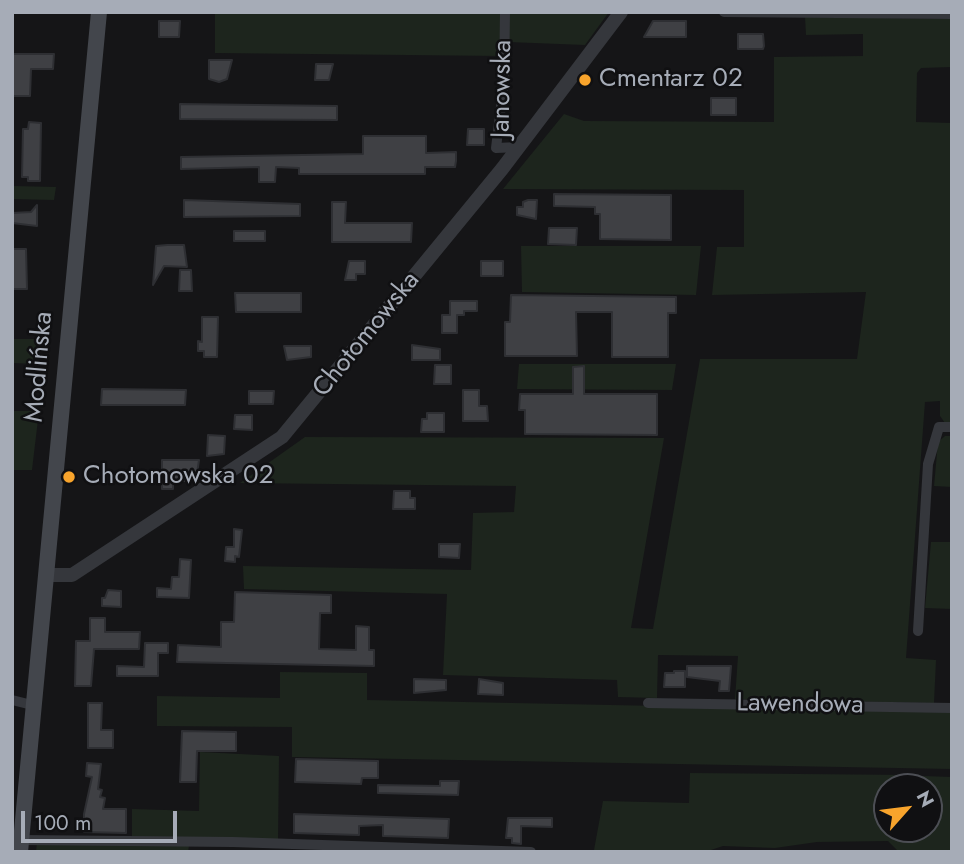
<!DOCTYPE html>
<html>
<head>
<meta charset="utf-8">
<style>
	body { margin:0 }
	#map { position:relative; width:964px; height:864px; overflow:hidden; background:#151517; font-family:Jost,sans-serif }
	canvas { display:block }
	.frame { position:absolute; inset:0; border:14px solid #a6acb7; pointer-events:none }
	.north { position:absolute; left:873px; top:773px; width:70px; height:70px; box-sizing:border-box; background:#101012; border:2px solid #4c4e54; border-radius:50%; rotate:62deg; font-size:19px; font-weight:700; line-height:28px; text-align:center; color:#a6acb7 }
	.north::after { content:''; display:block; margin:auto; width:24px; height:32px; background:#f8a42c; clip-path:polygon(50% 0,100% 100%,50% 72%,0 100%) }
	.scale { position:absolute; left:21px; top:811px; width:156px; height:32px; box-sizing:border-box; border:4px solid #a6acb7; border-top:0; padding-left:9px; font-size:21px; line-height:24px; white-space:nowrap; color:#a6acb7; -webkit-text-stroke:5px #101012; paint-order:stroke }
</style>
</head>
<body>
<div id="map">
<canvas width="964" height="864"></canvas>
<div class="frame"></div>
<div class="north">N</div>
<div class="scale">100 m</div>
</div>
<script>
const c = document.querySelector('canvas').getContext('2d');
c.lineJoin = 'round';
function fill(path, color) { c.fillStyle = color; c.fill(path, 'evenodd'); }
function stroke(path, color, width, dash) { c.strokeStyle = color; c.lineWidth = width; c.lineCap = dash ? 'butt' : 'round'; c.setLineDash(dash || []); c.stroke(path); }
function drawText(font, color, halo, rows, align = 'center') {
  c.font = font + ' Jost,sans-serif'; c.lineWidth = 5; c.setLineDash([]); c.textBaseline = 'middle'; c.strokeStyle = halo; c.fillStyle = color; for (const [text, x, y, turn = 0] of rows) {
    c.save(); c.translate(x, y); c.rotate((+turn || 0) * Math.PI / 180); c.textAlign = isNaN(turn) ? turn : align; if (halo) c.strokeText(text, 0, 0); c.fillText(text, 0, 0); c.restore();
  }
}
fill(new Path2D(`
	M215,12H501L502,56L215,53Z
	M508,12H609L585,45L508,42Z
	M805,17L952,19V67L921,68L917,73L916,122L952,123V423H945L940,416V401L925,402L906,658L936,660L934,703L735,699L738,656L658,655L657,698L618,697L617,680L443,675L447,594L244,589L243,566L471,570L473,513L514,512L516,486L240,483L305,437L664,438L631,628L653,629L700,359H857L866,292L712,295L717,247H744V190L503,189L564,114L584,121L774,122V57L863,56V34L806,35Z
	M12,162L13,186L56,187L54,200L12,199Z
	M521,246H701L696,295L522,292Z
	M12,339H41L39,364L12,363Z
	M519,364H676L672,390L517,389Z
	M12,411H39L32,470H12Z
	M945,436H952V487L934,486L938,442Z
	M931,542H952V609L925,608Z
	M280,672L367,673V700L952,712V769L292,757V727L157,726V696L280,698Z
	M200,752L279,756L278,842L132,839V809L199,811Z
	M690,773L911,775L917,779L923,776L952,777V852H899L888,841L817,842L775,848L723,846L705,852L594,850L603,801L689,803ZM929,787V829H887V787Z
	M37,842L189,846L188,852H36Z`), '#1d251d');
const building = new Path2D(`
	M159,21H180L179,37H159Z
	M653,21H686V37H644Z
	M738,34H763L764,46L763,49H738Z
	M12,54H54L53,69H31L30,96H12Z
	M209,60H232L227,79L219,82L209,79Z
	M316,64H333L329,80H315Z
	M711,98H736V115H711Z
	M180,104L337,106V120L180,119Z
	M29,122L41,123L40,181H28V177H22L23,129H28Z
	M468,129H484V145H467Z
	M363,136H426V153L456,152V161L455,167H425V174H299V168L276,167L275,182H259V167L181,169V157L363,154Z
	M554,194L671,195V240L600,239V214H595V207L554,206Z
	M184,200L300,204V216L184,217Z
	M528,200H537L536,219L517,215V207H523V202Z
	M332,202H346L345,223H412L411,242H332Z
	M37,205V226L12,223V213L31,212Z
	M549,228H577L576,245L548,244Z
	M234,231H265V241H234Z
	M167,245H184L187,267L164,266L153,285L156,246Z
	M12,249H26L27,289H12Z
	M349,261H365V274H356V280H345Z
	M481,261H503V276H481Z
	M180,270H191L192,291H179Z
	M235,293H301V312H236Z
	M511,295L676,297V313H668V357H612V312H576L577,356H505V322H510Z
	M450,301H477V311H464V315H457V333H442V315H450Z
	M202,317H218L217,357H204V351H198V341L202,342Z
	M412,345L440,349V360H412Z
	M284,346H311V357L287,360Z
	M435,365H451V384H434Z
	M584,366V394H657V435L525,434V410H519L520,394H573V367Z
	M102,389L186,390L185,405H101Z
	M463,390H479V406H487L488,421H463Z
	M249,391H274L273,404H249Z
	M427,413H444V432H421L422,419H427Z
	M235,415H252V430L234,429Z
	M208,435L225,436L224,454L207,456Z
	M162,460H199L196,481H173V489H162Z
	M394,491H410V498H415V509H393Z
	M234,529L242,530L239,557L235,556V562L225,561L226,547H234Z
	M439,544H460L459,558L439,557Z
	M180,559L191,560L189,598L157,597V588L171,589L172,577H179Z
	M108,590L121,591V607L102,606V598H105Z
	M235,592L331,595V613H320L319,649L356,650V626L369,627V650H374V666L177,662L178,645L221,647V622H234Z
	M90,618H105V632H140L139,649H94L91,686H75L76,641H90Z
	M145,643H168V653H158V676H117V666L144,667Z
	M687,666H731L729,691H719L720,681L687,677Z
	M674,671H685V687H664L665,673H674Z
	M414,679L446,680V690L414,693Z
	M479,679L503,683V695L478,694Z
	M88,703H102L101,730H113V748H88Z
	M182,731L236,732V751H197L196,782H180Z
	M296,759L378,761V778H362L361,784L295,782Z
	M87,763L101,764L98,789L102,790L100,797L105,798L103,809H126V833L84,832V814L92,777L86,776Z
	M440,781H459L458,795L378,793V785L440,786Z
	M294,814L449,819L448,838L383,836V825L359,826V835L294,833Z
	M508,818H552V827L521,826V844L512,843V838H506Z`);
fill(building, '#3f4044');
stroke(building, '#2e2f33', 2);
stroke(new Path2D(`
	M505,12L504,81L496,148L519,147
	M724,12L952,14
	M918,631L928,464L939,427H952
	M12,700L32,705
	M648,703L952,708
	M21,840L233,842L531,852`), '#35373c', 10);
stroke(new Path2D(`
	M46,575H72L282,437L502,169L621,12`), '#35373c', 14);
stroke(new Path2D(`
	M20,852L99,12`), '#43464c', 16);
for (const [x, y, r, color] of [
	[585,80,7,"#f8a42c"],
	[69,477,7,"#f8a42c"]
]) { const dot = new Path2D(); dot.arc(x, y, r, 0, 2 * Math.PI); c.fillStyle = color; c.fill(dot); stroke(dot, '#101012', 2.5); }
drawText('26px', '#a6acb7', '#101012', [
	["Cmentarz 02",599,80],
	["Chotomowska 02",83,477]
], 'left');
drawText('26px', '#a6acb7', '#101012', [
	["Janowska",503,89,-89],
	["Chotomowska",367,335,-51],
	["Modlińska",40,367,-85],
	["Lawendowa",800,705,1]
]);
</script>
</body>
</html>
